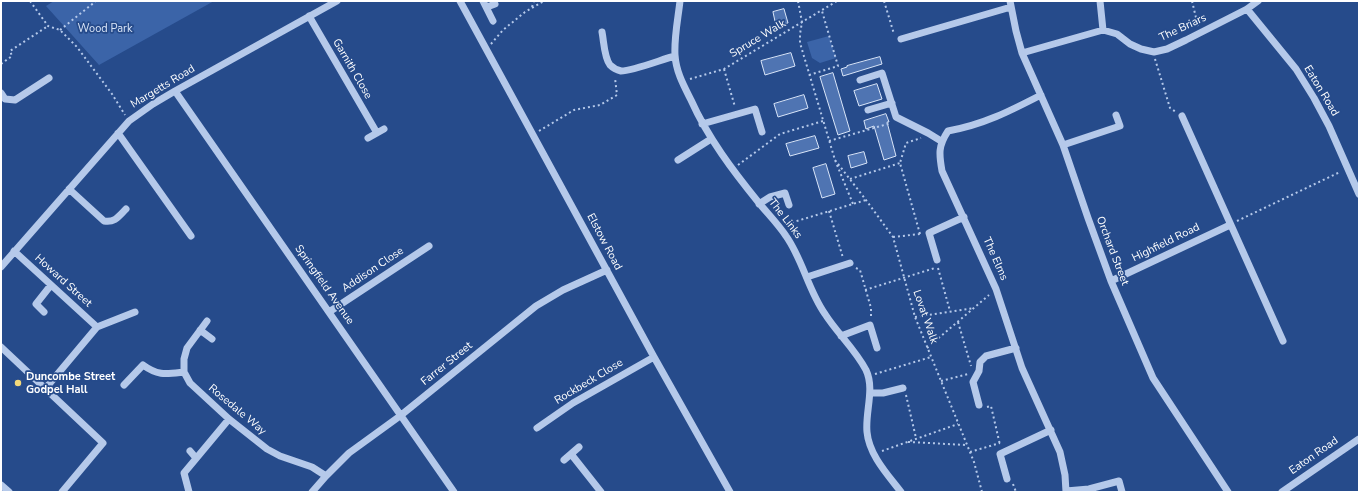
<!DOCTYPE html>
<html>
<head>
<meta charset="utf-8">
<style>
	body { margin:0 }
	#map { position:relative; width:1360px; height:493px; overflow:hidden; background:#264b8b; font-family:"Nunito Sans",sans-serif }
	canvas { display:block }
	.frame { position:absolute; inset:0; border:2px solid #fff; pointer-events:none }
</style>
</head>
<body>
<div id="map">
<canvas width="1360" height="493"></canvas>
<div class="frame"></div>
</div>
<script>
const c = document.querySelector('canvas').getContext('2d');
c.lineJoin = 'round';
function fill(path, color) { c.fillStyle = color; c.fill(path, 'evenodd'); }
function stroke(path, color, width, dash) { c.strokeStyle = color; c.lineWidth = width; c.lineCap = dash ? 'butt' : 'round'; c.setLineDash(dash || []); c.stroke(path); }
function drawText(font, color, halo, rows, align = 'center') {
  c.font = font + ' "Nunito Sans",sans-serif'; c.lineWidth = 3.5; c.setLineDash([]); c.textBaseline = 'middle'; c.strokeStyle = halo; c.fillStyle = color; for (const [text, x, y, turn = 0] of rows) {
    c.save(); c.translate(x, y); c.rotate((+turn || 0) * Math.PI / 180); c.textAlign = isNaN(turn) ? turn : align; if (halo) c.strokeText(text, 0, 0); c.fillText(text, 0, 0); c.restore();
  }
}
fill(new Path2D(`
	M54,1H214L99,65L46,6Z
	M829,36L836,58L820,63L812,58L807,42Z`), '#3b64a8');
const building = new Path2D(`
	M784,9L788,23L776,26L773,12Z
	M791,53L795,66L765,75L761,61Z
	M880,57L882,64L843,76L841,69L847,67V66Z
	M833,73L850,131L838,135L820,77Z
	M877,84L882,99L859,106L854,91Z
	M804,95L808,108L778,117L774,104Z
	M886,114L889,122H887L896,156L884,160L874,126L866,129L864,121Z
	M815,136L819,148L790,156L786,144Z
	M864,152L867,163L851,168L848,156Z
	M826,164L835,194L822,198L813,168Z`);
fill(building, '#4f74b2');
stroke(building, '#d9e5f8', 1);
stroke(new Path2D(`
	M30,1L48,26L60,30L77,47L112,94L125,115
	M798,1L802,22L800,34V43L835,160L853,204
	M884,1L894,34
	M1192,1L1198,26
	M532,7L534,1
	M60,30L96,1
	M491,44L503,30L525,12L544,1
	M1155,59L1170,108L1176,112
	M1,64L12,56L10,51L48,26
	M724,69L735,107
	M809,75L838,66L822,11
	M690,79L724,69L837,1
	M539,131L574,110L600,105L617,95L615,78
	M829,141L891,123
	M835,160L866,200L893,237L915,317L974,462L982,492
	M738,165L780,134L823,121
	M850,179L900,163
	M829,211L843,258
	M1237,221L1340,172
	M787,224L866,200
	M920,234L900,163L906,143L921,138
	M893,237L920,234
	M856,268L860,270L871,308V318
	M938,268L950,311
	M865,290L935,268
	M915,317L974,308
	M958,322L971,366
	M927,348L989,295
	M875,374L931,357
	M941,381L968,374
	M906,395L916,438
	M987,407L991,406L1000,445
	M908,442L967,445
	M882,451L958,424
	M970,452L1000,443
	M1013,484L1016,492`), '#b5c9ea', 2, [2, 3]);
stroke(new Path2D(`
	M460,1L654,357L730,492
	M483,1L493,21
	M680,1C678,19 674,37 675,55C676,72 684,86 691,100C708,138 733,171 759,203C768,214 778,224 786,236C803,260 808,290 825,314C837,333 855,349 866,370C875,389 865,412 867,432C869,455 888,475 901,492
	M1010,1L1016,31L1022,53L1063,145L1088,218L1111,281L1153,378L1228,492
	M1100,1L1103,30
	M487,7L495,4
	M1247,9L1296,69L1314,98L1329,126L1359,194
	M309,16L377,133
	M602,32C604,42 604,57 610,65C613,68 617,70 621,71C633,71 663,59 675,56
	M901,39L1011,7
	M1022,53L1103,30L1117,34L1130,44L1141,49L1154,52L1167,49L1186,40L1247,9L1258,1
	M860,80L882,73L896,117L928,133L941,141
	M175,91L454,492
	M1,93L5,99L15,100L49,78
	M1041,95C1010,111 983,125 948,131C938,146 939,154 942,171L996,289L1022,368L1060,452L1065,475L1066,492
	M868,110L892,103
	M1182,116L1283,341
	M702,124L755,109L762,132
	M118,133L191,236
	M368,138L384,129
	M1063,145L1120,126L1116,115
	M678,160L711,139
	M69,189L104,221C115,223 119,216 126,209
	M759,204L770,197L785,193L789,205
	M14,251L97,327
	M937,260L929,233L964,217
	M1,267L129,121L153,104L175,91L337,1
	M807,277L850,263
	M1111,281L1230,225
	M44,312L36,304L51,285
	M329,312L429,246
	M207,321L187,348L184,359V372L190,383L229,419L267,449L280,456L312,467L326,476
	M200,330L212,339
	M841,336L870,325L877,348
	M1,347L103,443L62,492
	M124,385L143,365C158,376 166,374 184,372
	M45,389L97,327L135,312
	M870,393H883L903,388
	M979,405L973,382L979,371L980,362L986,356L1016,348
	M537,428L573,403L654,357
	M190,451L196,458
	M571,454L601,492
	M564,460L579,447
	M1007,479L1000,454L1051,430
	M1,485L9,492
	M1066,491L1089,489L1119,481L1122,492
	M189,492L184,473L229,419
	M312,492L326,476L349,453L400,416L536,306L563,290L607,270
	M1282,492L1359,439`), '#b5c9ea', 7);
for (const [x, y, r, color] of [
	[18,383,4,"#f3d97a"]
]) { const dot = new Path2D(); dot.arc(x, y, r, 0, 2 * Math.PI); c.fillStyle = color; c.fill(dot); stroke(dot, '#264b8b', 1.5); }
drawText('11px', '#fff', '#264b8b', [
	["The Briars",1183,28,-25],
	["Spruce Walk",758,39,-31],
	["Garnith Close",352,69,60],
	["Margetts Road",163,87,-31],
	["Eaton Road",1321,91,59],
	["The Links",785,219,52],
	["Elstow Road",604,242,62],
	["Highfield Road",1166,243,-26],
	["Orchard Street",1112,251,69],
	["The Elms",995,259,66],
	["Addison Close",373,270,-34],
	["Howard Street",63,281,42],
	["Springfield Avenue",324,285,55],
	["Lovat Walk",925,317,71],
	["Farrer Street",447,364,-39],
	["Rockbeck Close",589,382,-31],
	["Rosedale Way",237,410,40],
	["Eaton Road",1314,456,-35]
]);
drawText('11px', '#d9e5f8', '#264b8b', [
	["Wood Park",105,29]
]);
drawText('bold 11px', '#fff', '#264b8b', [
	["Duncombe Street",26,377],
	["Godpel Hall",26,390]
], 'left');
</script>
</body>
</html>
